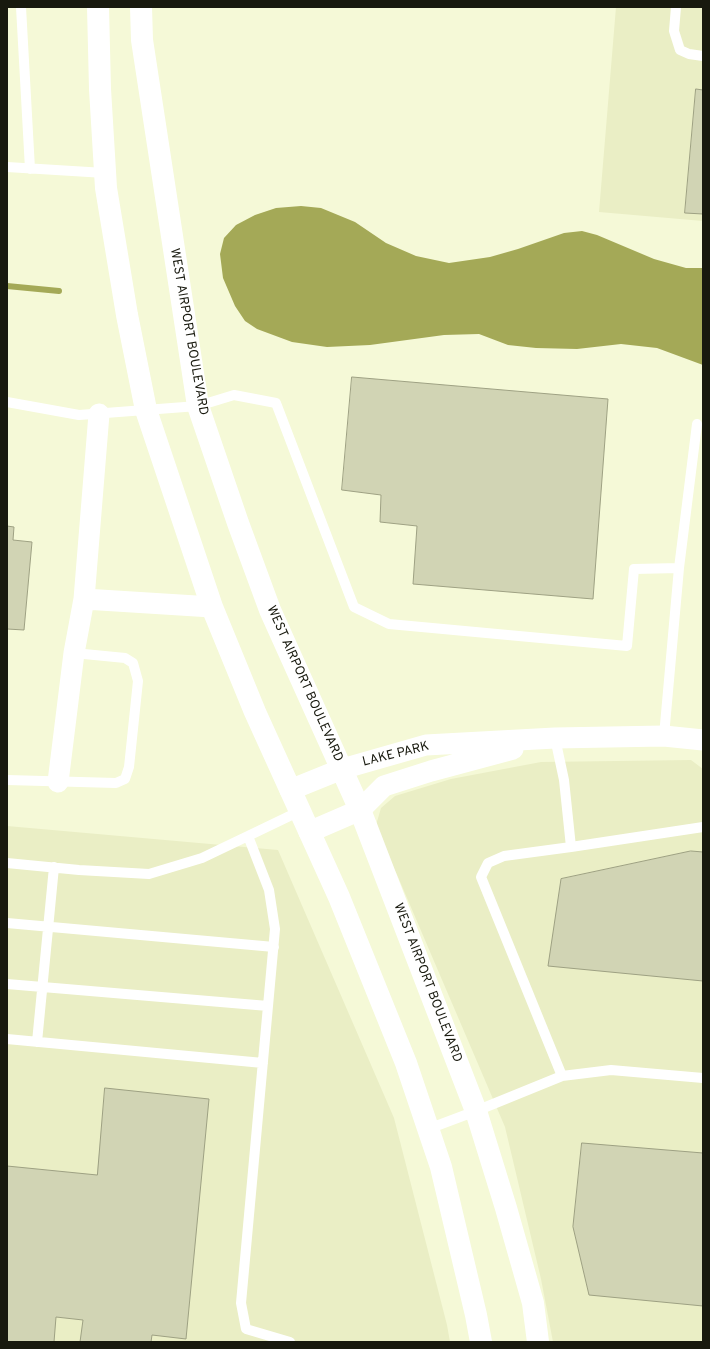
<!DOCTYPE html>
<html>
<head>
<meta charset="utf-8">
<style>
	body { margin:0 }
	#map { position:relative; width:710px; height:1349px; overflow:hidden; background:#f5f9d7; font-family:Overpass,sans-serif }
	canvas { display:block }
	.frame { position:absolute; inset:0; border:8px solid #18190e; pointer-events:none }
</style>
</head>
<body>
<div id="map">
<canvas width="710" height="1349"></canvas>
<div class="frame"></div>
</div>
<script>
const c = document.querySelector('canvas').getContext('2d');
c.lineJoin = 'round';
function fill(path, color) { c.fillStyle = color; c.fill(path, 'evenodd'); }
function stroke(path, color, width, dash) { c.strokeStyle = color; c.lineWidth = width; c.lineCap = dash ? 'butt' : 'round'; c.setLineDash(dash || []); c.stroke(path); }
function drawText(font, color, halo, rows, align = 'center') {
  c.font = font + ' Overpass,sans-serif'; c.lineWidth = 3.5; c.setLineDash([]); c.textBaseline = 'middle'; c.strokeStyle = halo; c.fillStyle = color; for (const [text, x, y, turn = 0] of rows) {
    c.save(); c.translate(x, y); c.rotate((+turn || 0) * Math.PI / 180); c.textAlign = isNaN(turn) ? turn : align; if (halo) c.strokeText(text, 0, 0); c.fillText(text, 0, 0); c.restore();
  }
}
fill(new Path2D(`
	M616,7H703V221L599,212Z
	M691,760L703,769V1342H553L541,1279L505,1127L398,877L381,841L376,825L381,808L395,796L451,779L541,762Z
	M7,826L278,850L394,1118L447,1325L450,1342H7Z`), '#eaeec5');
fill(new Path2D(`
	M301,206L321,208L355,222L386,243L416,256L449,263L490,257L518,249L564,233L582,231L597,235L654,259L686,268H703V365L657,348L621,344L577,349L536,348L508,345L479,334L444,335L370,345L327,347L292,342L257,329L245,321L235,306L223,278L220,254L224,238L236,225L255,215L276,208Z`), '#a4a957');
stroke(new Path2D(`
	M7,286L59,291`), '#a4a957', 6);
const building = new Path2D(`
	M696,89L703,90V214L685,213Z
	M352,377L608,399L593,599L413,584L417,526L380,522L381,495L342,490Z
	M7,526L14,527L13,540L32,542L24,630L7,629Z
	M691,851L703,852V981L548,966L561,879Z
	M105,1088L209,1099L186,1339L152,1335L151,1342H80L83,1320L56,1317L54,1342H7V1166L97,1175Z
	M582,1143L703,1153V1306L589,1295L573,1227Z`);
fill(building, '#d1d4b4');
stroke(building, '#9ea183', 1);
stroke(new Path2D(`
	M21,7L30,169
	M676,7L674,31L680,50L689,54L703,56
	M7,167L105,173
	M7,402L79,415L198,406L234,395L276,403L354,607L389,624L627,646L634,569L679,568
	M664,736L679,568L697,424
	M555,738L564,780L571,847L504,856L488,863L481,877L562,1076
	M7,780L116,783L125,779L129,767L138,681L133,663L125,658L74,653
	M571,847L703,827
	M7,863L79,870L149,874L202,858L248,836
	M7,923L274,947
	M7,984L268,1006
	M7,1039L263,1063
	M37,1042L54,867
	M428,1129L476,1111L562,1076L611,1070L703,1078
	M290,1342L246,1329L241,1303L275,929L269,890L248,836L300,811`), '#fff', 10);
stroke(new Path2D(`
	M84,599L212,607
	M58,782L74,653L84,599L99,414
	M290,790L342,769L426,745L555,738L664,736L703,740
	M309,832L360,810L384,786L431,771L513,749`), '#fff', 21);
stroke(new Path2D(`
	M98,7L100,89L106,188L127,315L146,410L212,607L255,712L339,897L406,1063L441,1167L476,1315L481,1342
	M141,7L142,40L198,406L238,523L270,610L360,810L476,1111L506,1208L533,1303L538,1342`), '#fff', 22);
drawText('13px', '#18190e', '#fff', [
	["WEST AIRPORT BOULEVARD",188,332,80],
	["WEST AIRPORT BOULEVARD",304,684,66],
	["LAKE PARK",396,755,-14],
	["WEST AIRPORT BOULEVARD",427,983,69]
]);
</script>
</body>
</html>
